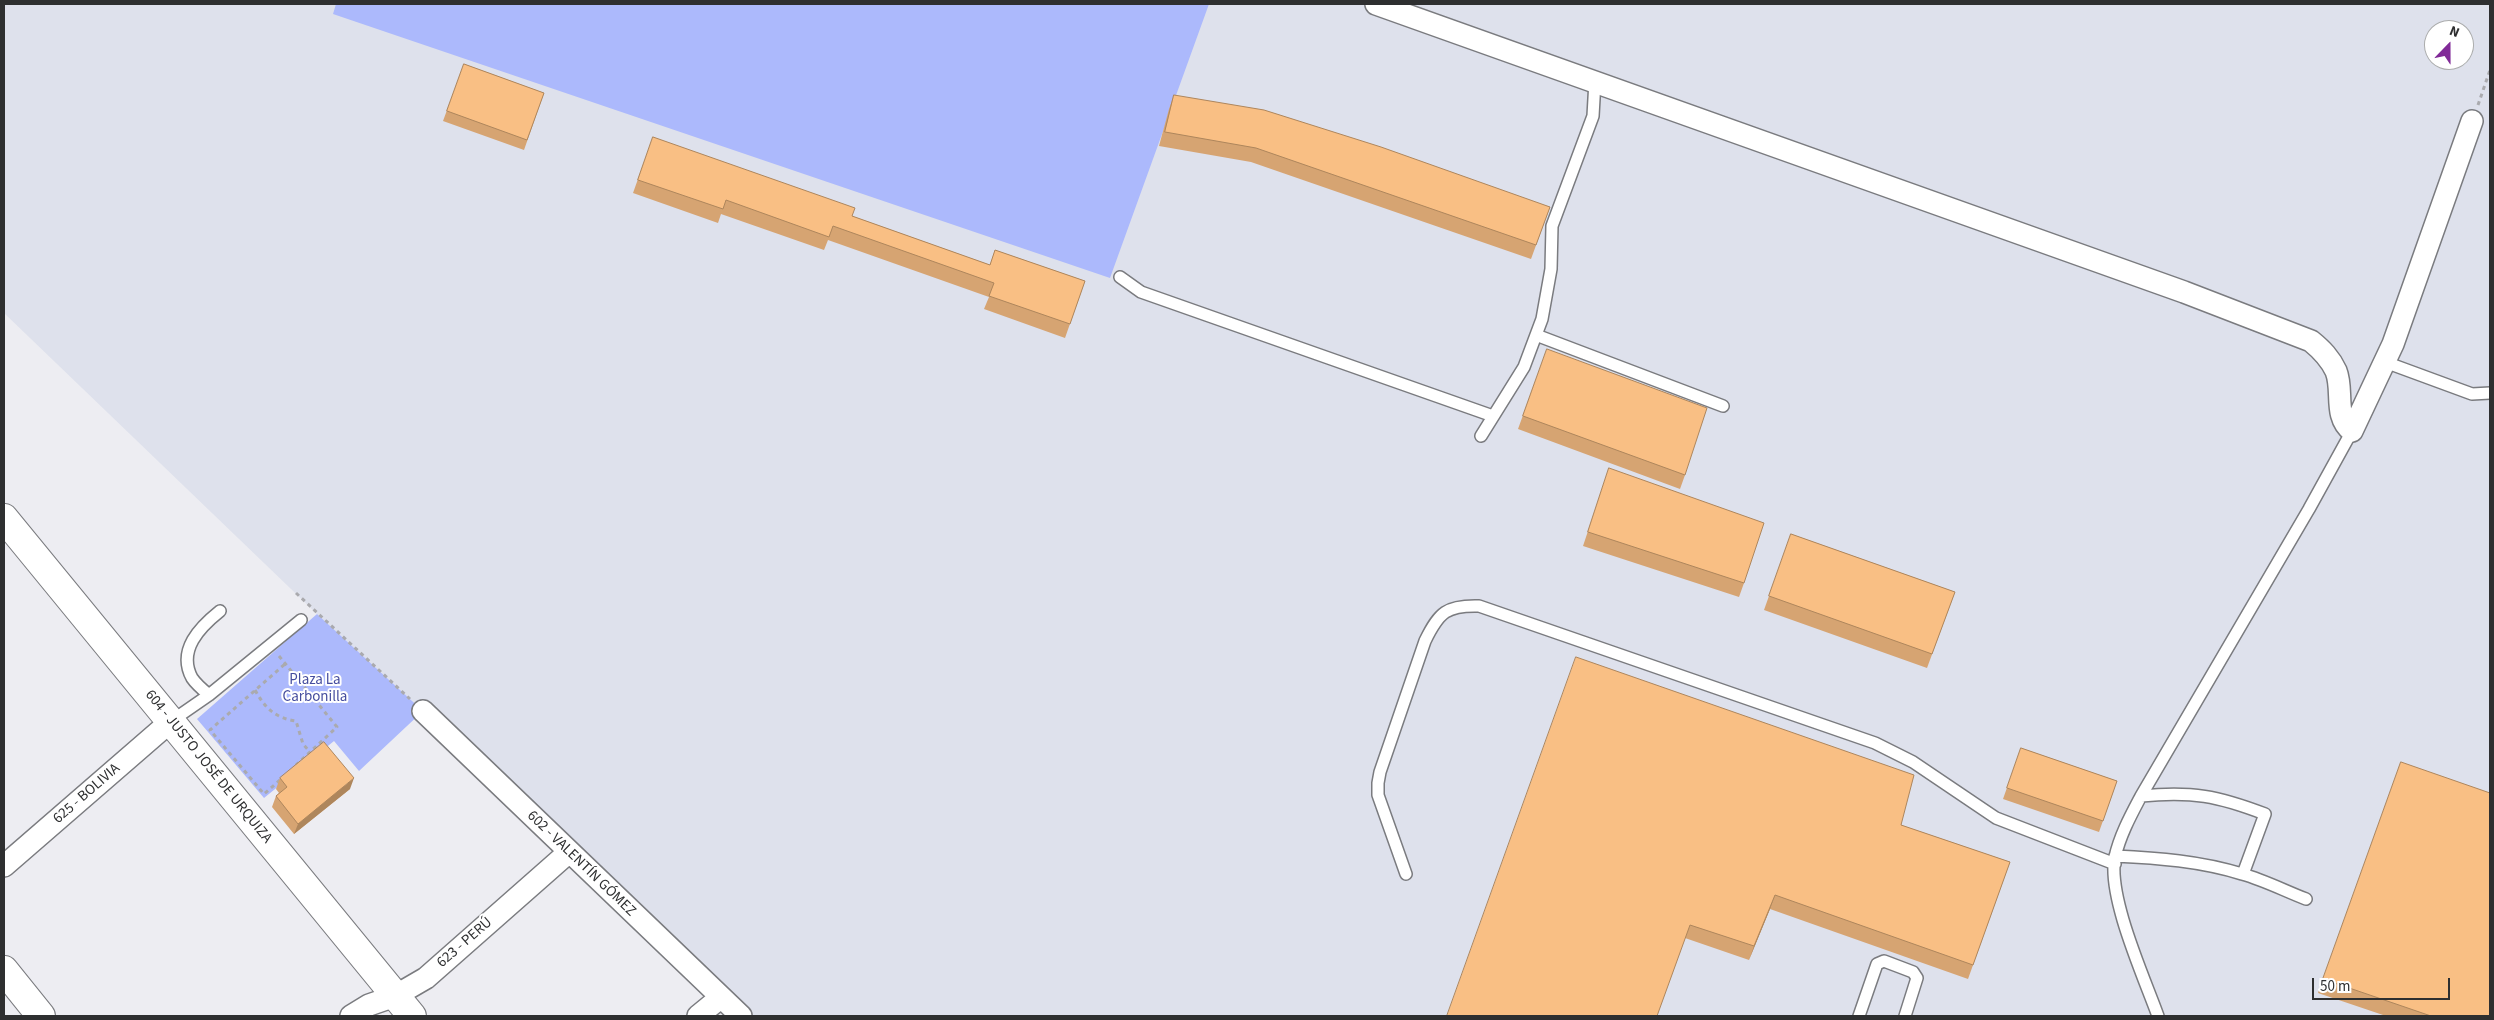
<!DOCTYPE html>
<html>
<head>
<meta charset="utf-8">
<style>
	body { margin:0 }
	#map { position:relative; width:2494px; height:1020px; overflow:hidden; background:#ededf2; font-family:"Source Sans 3",sans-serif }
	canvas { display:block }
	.frame { position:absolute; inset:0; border:5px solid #2e2f30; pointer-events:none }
	.north { position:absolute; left:2424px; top:20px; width:50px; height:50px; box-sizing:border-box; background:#fff; border:1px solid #abacac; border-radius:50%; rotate:22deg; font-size:14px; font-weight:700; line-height:20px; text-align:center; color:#2e2f30 }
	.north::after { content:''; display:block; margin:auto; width:18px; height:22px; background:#812a98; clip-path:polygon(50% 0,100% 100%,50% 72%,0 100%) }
	.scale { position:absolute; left:2312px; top:978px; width:138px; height:22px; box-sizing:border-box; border:2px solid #2e2f30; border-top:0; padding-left:6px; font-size:15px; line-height:18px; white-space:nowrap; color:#2e2f30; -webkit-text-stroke:4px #fff; paint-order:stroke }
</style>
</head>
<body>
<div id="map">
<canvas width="2494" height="1020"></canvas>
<div class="frame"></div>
<div class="north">N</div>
<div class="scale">50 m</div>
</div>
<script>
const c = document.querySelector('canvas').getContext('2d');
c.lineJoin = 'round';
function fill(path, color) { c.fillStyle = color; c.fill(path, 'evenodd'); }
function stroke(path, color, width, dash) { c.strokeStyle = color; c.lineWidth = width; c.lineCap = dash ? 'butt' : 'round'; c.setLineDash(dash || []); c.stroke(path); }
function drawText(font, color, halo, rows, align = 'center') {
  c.font = font + ' "Source Sans 3",sans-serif'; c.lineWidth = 4; c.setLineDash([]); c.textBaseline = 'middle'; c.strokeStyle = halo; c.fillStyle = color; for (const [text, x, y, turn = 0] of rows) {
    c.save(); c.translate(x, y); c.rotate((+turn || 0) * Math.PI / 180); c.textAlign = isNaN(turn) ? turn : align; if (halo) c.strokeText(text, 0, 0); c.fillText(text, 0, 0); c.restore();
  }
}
fill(new Path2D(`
	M4,4H2490V1016H744L423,711L317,614L4,313ZM2434,30H2464V60H2434Z`), '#dee1ec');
fill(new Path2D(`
	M336,4H1209L1110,278L333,14Z
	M317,614L423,711L359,771L334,741L264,798L197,719Z`), '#acb9fc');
const lane = new Path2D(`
	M1120,277L1141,292L1493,416
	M1536,335L1723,406
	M2385,362L2472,394L2490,393
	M1481,436L1524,367L1542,319L1551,269L1552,226L1593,116L1595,81
	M209,695C203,690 196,684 192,678C177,650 200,627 220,611
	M170,722L209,695L301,620
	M2141,796C2192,791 2218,796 2265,814L2243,874
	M2115,856C2158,858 2200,861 2242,874C2264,880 2285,891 2306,899
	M1406,874L1378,795V783L1380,772L1425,641C1439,612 1447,605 1479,606L1875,743L1913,762L1996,818L2115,864
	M1859,1016L1877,964L1884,961L1913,972L1917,978L1905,1016
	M2158,1016C2144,977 2107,896 2115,857C2120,835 2131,815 2141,796L2309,509L2352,431`);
const street = new Path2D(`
	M1376,4L2184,292L2311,341C2322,350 2330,358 2336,371C2344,391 2333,416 2352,431L2393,344L2472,121
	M423,711L741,1016
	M4,866L170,722
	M351,1016L369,1005L395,996L426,978L569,852
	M698,1016L720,998`);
const secondary = new Path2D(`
	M4,518L412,1016
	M4,970L41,1016`);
stroke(lane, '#7a7b7f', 14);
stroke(street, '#7a7b7f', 24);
stroke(secondary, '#7a7b7f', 30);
stroke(new Path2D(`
	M2478,105L2490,70
	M296,593L410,699
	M279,656L337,727L296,765
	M255,690C265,708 275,718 296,721L303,744L310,752
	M280,780L264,794L210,730L285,664`), '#aaaaae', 3, [4, 4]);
stroke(lane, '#fff', 11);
stroke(street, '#fff', 21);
stroke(secondary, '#fff', 28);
fill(new Path2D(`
	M464,64L544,93L524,150L443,121Z
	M1174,95L1550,207L1531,259L1251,162L1159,146L1169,109Z
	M653,137L852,216L990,265L995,250L1085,281L1065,338L984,309L989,297L828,240L824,250L721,214L718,223L633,193Z
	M1547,349L1685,475L1680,489L1518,429Z
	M1609,468L1744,583L1739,597L1583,546Z
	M1791,534L1955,592L1927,668L1764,610Z
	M2021,748L2117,781L2099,832L2003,799Z
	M2401,762L2490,1016H2386L2318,993Z
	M280,778L350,789L294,834L272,807L276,796L279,793L276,789Z
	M1901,825L2010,862L1968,979L1770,909L1749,960L1685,938L1447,1016Z`), '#d6a472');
fill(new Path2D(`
	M354,778L350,789L294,834L298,824Z
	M1775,895L1770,909L1749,960L1754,946Z`), '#ae865c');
const building = new Path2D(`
	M464,64L544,93L527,140L447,111Z
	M1174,95L1264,110L1381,147L1550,207L1536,245L1256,148L1165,132Z
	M653,137L855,208L852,216L990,265L995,250L1085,281L1070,324L989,296L994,283L833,226L829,237L726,200L723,209L638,180Z
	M1547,349L1707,408L1685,475L1523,416Z
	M1609,468L1764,523L1744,583L1588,532Z
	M1791,534L1955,592L1932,654L1769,596Z
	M1576,657L1914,775L1901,825L2010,862L1973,965L1775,895L1754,946L1690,925L1657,1016H1447Z
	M324,742L354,778L298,824L276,796L287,787L280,778Z
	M2021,748L2117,781L2103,821L2007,788Z
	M2401,762L2490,793V1016H2431L2323,979Z`);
fill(building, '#f9bf84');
stroke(building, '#ae865c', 1);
drawText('15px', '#454d9e', '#fff', [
	["Plaza La",315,681],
	["Carbonilla",315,698]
]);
drawText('15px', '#2e2f30', '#fff', [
	["604 - JUSTO JOSÉ DE URQUIZA",208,767,51],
	["625 - BOLIVIA",87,794,-41],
	["602 - VALENTÍN GÓMEZ",581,864,44],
	["623 - PERÚ",465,943,-41]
]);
</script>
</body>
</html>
